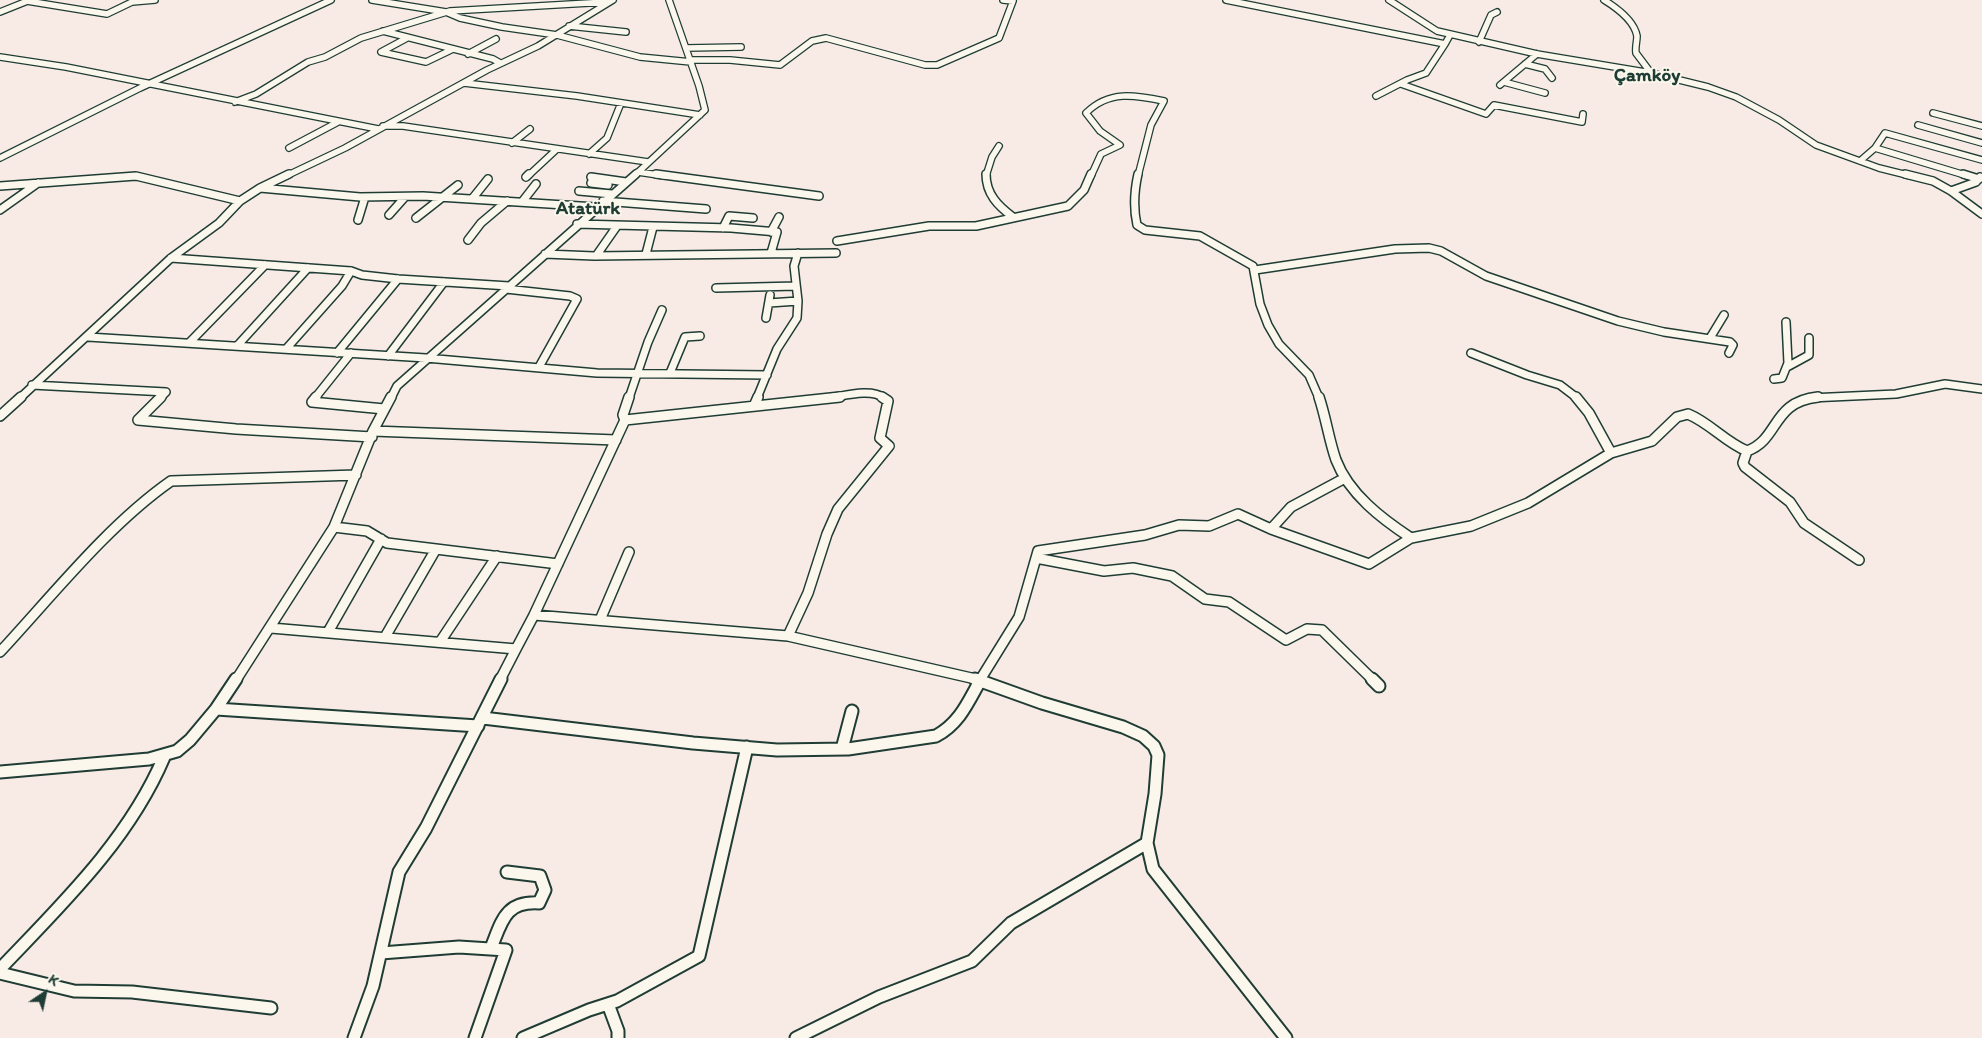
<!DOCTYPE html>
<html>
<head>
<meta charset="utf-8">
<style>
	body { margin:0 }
	#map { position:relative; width:1982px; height:1038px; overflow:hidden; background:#f8eae5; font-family:Itim,sans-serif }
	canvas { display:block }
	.north { position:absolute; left:20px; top:968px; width:50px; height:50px; -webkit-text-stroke:4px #fbf7ec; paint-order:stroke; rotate:34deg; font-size:14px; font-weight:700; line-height:20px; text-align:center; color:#1f3d34 }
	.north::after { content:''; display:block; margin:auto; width:18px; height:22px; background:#1f3d34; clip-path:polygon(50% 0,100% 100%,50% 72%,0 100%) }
</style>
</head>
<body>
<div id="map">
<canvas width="1982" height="1038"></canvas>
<div class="north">K</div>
</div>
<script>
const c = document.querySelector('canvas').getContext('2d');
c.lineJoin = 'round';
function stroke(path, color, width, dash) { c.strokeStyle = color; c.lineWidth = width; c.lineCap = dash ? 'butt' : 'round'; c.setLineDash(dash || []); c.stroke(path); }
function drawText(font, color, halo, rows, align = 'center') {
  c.font = font + ' Itim,sans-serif'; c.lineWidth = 4; c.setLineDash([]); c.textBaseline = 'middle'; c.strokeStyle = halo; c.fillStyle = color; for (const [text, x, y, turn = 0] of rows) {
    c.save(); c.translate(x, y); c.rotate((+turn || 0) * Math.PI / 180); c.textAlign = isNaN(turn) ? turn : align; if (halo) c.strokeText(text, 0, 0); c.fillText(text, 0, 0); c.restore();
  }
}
const minorFar3 = new Path2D(`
	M372,0L446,12L460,18L502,27L557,35L640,57L691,62
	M1226,0L1445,44L1450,35
	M1389,0L1437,31L1537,54L1651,73
	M1604,0C1617,8 1634,20 1637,36C1637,42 1635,47 1636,53L1651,73L1708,87L1736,97L1779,120L1816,145L1879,168L1911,176
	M27,1L107,14L132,2L155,0
	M0,12L30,0
	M569,26L626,32
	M383,31L493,59L500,63
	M407,38L381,52L426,62L451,50
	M1479,42L1491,15L1497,12
	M686,48L741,47
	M468,54L496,39
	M0,57L66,67L378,129
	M690,60H730L780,65L812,41L826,38L925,65H937L999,38L1013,1L1003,0
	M1525,64L1545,69L1552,78
	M1504,82L1545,93
	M464,83L577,96L700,115
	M1401,84L1486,114L1494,105L1582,122L1583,114
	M1500,85L1537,54
	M1376,96L1407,80L1426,73L1445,44
	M235,102L256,94L308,62L325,57L361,38L450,11L607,2
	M1933,113L1982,126
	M1918,125L1982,143
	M383,126H403L648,162
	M512,143L530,129
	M289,148L338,122
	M1875,148L1968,176
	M589,154L607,138L621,103
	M0,158L140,88L331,0
	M1860,161L1875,148L1885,133L1982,160
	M638,172L665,176
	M286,176L345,148L487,70L538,46L613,0
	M528,176L557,149
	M634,176L705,110L699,86L669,0
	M986,176L992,157L999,146
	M1091,176L1101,154L1120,145L1100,131L1086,113C1109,90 1135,95 1164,101L1151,125L1138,176`);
const minorFar2 = new Path2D(`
	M656,174L819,196
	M986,174C986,194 998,206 1013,217
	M1138,174C1134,192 1133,207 1137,225L1145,230L1200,236L1253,266L1260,304L1268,325L1279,344L1309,375L1319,398
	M1905,174L1933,181L1951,191L1982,214
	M1963,174L1979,179
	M526,177L529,174
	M591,177L626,182
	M591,183L608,185
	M0,186L136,176L240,201
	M260,188L360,197L423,196L596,207
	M579,191L612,194
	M1951,191L1976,182L1980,177
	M472,199L488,179
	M603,201L706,209
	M522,202L536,184
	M0,210L38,183
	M389,215L405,197
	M416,218L458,185
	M358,220L365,197
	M577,224L731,228L777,232L771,253
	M723,228L729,216L753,218
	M771,232L779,217
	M468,240L481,223L507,201
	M837,241L929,226H976L1068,206L1084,190L1091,174
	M545,254L594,256L836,253
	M646,254L653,227
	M596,256L617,226
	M171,258L351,271L362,275L398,279L509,286
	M1255,270L1395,249L1429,248L1441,251L1486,276L1618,321L1664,332L1730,342L1733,345L1729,353
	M716,288L796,286
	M506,289L570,296L577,299L539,367
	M769,303L798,301
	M766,318L770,295
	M88,337L426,358L597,373L767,375
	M1710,338L1724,315
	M189,343L265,265
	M237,346L308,268
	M286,349L342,286L351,271
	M337,353L398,279
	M1471,353L1527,375L1560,385L1577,398
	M388,356L444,282
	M1787,367L1809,355V338
	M670,373L685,337L700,336
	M1774,379L1782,378L1788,363L1786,322
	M32,385L166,392L160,398
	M20,398L171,258L219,223L240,201L260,188L289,174
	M315,398L351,353
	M391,398L397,386L636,174
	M629,398L648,342L662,310
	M757,398L777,349L797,318L798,301L794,266L798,253
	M829,398C844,396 871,388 884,398
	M1810,398L1896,394L1945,384L1982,389`);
const minorFar1 = new Path2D(`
	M161,397L138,420L236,429L372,437
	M316,397L312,402L384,409
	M1319,397C1326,418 1329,440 1336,460C1349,494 1382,519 1411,538L1471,526L1528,503L1611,453L1589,413L1576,397
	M754,406L758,397
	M0,416L21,397
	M625,420L623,415L629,397
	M373,431L616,440
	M1747,451L1743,463L1745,467L1790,502L1804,523L1859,560
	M1611,453L1652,441L1677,417L1688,414C1710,423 1725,442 1747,451C1780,439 1771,402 1818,397
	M334,527L367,531L387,543L558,564
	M1271,529L1369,564L1411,538
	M1036,558L1104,571L1133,568L1172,576L1205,599L1229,602L1286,640L1307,629L1322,630L1373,680
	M534,615L625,420L840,397
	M600,620L629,552
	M271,628L516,649L534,615L788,636L980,680
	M328,632L381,539
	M788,636L808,593L827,534L838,509L889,446L880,438L888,401L882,397
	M385,637L436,549
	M440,642L497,556
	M0,652C52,596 108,525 171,481L356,475
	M236,680L334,527L373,431L391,397
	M500,680L516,649
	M980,680L1019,617L1038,551L1145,535L1179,525L1209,526L1238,514L1271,529L1291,507L1345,478`);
const minor = new Path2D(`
	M975,679L1042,703L1123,727L1143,736L1154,746L1158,755L1155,794L1147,843L1153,869L1286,1038
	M1372,679L1379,686
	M216,709L478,726
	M483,718L693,743L777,750L848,749L936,736C960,723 968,702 981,679
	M842,749L852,711
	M0,772L149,759L177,751L190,740L216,709L236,679
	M491,948C502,921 505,901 539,903L545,890L540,876L507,872
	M381,953L459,947L506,950L475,1038
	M0,969C61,905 129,840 164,757
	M0,973L74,991L132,992L271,1008
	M608,1004L618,1031V1038
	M354,1038L373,986L399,872L426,828L501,679
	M523,1038L589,1010L617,1001L699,956L747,747
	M796,1038L879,997L972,961L1011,923L1147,843`);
stroke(minorFar3, '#1f3d34', 8);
stroke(minorFar2, '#1f3d34', 10);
stroke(minorFar1, '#1f3d34', 12);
stroke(minor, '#1f3d34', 15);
stroke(minorFar3, '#fbf7ec', 5.5);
stroke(minorFar2, '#fbf7ec', 7);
stroke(minorFar1, '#fbf7ec', 9);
stroke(minor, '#fbf7ec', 11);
drawText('bold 19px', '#1f3d34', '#fbf7ec', [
	["Çamköy",1647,76],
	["Atatürk",588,209]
]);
</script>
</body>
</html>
